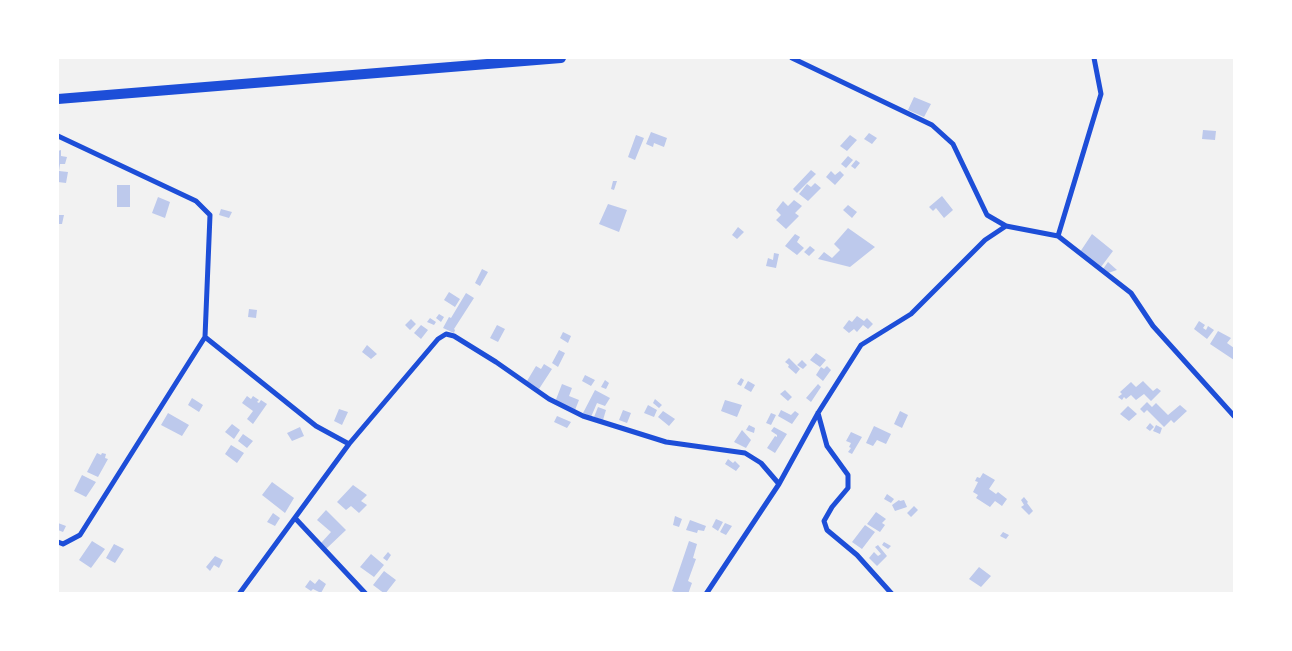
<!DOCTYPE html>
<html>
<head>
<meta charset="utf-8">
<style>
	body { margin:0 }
	#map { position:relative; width:1292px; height:651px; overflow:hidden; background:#f2f2f2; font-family:"Nunito Sans",sans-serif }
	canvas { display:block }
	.frame { position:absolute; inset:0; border:59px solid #fff; pointer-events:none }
</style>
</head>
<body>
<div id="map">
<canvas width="1292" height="651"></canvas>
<div class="frame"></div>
</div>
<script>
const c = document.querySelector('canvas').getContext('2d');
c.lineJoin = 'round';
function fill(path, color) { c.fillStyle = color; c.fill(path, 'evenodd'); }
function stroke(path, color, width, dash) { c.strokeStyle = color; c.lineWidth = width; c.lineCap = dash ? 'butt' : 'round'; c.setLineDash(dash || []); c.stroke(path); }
fill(new Path2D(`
	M914,97L931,104L924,117L908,110Z
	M1203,130L1216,131L1215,140L1202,139Z
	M651,132L667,138L664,147L654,143L653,147L646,144Z
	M869,133L877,138L872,144L864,139Z
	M636,135L644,138L635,160L628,157Z
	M850,135L857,140L847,151L840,146Z
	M61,150V156L67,157L65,164H60L59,171L68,172L66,183L58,182V151Z
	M848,156L853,160L846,168L841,164Z
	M856,160L860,163L855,169L851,166Z
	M811,170L816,174L797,193L793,189Z
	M831,171L835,175L840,171L844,175L835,185L826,177Z
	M613,181H617L614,190L611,189Z
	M815,183L821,188L808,201L799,194L807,184L811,187Z
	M117,185H130V207H117Z
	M942,196L953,210L944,218L936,208L933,211L929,207Z
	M158,197L170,202L165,218L152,213Z
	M794,200L802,206L795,213L799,216L786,229L776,220L781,215L776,210L783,201L788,206Z
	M608,204L627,210L619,232L599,224Z
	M848,205L857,212L852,218L843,210Z
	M221,209L232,212L229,218L219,215Z
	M58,215H64L62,224H58Z
	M738,227L744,232L737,239L732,235Z
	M848,228L875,247L850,267L818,259L824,252L832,258L840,250L834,244Z
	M795,234L800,237L797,242L804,248L797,255L785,246Z
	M1092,234L1113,251L1101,267L1080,252Z
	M810,246L815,250L809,256L804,252Z
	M774,253L779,254L776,268L766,266L768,258L773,260Z
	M1108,262L1117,270L1108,273L1103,269Z
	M482,269L488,272L480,286L475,283Z
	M449,292L460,299L455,307L444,300Z
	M466,293L474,298L454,329L455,330L454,333L443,328L449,317L451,318Z
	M249,309L257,310L256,318L248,317Z
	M439,314L444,317L441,322L436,318Z
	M857,316L864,321L867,318L873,324L868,329L863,325L857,332L854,329L849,333L843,328L849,320L852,322Z
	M430,318L436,322L434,325L427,322Z
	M411,319L416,324L410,330L405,325Z
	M1199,321L1205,325L1203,328L1206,330L1208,326L1214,330L1207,339L1194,329Z
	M421,325L428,330L421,339L414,333Z
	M497,325L505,329L498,342L490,338Z
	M1218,331L1231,338L1227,343L1234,348V360L1210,344Z
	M563,332L571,336L568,343L560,338Z
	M367,345L377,354L371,359L362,352Z
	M559,350L565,353L558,367L552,363Z
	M816,353L826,360L820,367L810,360Z
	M789,358L800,369L796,374L788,367L789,365L785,362Z
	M802,360L807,365L803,369L797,365Z
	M544,364L552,369L539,389L527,381L536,366L541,369Z
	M827,366L831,370L823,381L816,375L821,367L824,369Z
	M585,375L595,380L591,386L582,381Z
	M741,378L744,380L741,386L737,384Z
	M605,380L609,383L606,389L601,387Z
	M748,381L755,385L751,392L744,388Z
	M1143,381L1153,391L1157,388L1161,391L1151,401L1144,394L1136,400L1131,395L1126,399L1124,397L1122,400L1118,397L1122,394L1120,392L1131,382L1136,387Z
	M562,384L572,388L569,396L579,400L575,410L555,402Z
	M818,384L821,387L811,402L806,398Z
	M595,390L610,398L605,406L597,403L591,417L583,413Z
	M785,390L792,397L788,401L780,394Z
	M247,396L251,399L253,396L259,400L257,402L259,403L261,400L267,404L253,424L247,419L253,411L242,403Z
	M192,398L203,405L199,412L188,405Z
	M655,399L662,405L659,408L653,403Z
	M725,400L742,405L737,417L721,411Z
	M1147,402L1152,407L1156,403L1168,415L1180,405L1187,411L1174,423L1171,420L1164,427L1147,410L1144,413L1140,409Z
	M648,405L657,410L654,417L644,413Z
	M1128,406L1137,414L1129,421L1120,414Z
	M598,407L606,410L603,420L594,417Z
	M339,409L348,412L342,425L334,421Z
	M623,410L631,413L627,423L619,420Z
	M781,410L791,415L795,411L799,414L792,424L778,416Z
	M663,411L675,419L669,426L658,417Z
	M900,411L908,415L902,428L894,424Z
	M168,413L189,425L182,436L161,425Z
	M771,413L776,415L771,425L766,423Z
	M557,416L571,422L567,428L554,422Z
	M1150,423L1154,427L1150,431L1146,428Z
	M232,424L240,430L234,439L225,432Z
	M749,425L755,428L754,433L746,430Z
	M1156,425L1162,428L1160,434L1153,431Z
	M874,426L891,434L886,444L877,440L873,446L866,443Z
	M300,427L304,436L292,441L287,433Z
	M774,427L787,434L775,453L767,448L775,436L777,437V435L771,431Z
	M742,430L751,440L746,448L734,442Z
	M851,432L862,437L852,454L848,452L851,448L849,447L851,443L846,441Z
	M243,434L253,441L247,448L238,441Z
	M231,445L244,453L237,463L225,454Z
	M97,453L101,455L102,453L106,454L105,458L108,459L98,477L87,472Z
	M728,459L733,463L735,461L740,466L736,471L725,464Z
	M983,473L995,480L989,489L996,494L998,492L1007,499L1002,506L995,501L990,507L976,498L978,495L973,492L978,482L975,481L977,477L980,478Z
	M82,475L96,482L86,497L74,491Z
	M272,482L294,498L285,513L262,495Z
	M353,485L367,495L361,501L367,505L359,513L351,506L346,510L337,502Z
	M887,494L894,499L891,503L884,499Z
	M1024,497L1028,502L1027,503L1033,511L1029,515L1021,507L1024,505L1021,500Z
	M899,500L900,501L904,500L907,507L895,511L892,505Z
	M914,506L918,510L911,517L907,513Z
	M326,510L346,530L326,549L321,543L331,532L317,520Z
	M876,512L886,519L882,523L885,525L880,532L867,524Z
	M273,513L280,518L275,526L267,522Z
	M675,516L682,519L679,527L673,525Z
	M716,519L723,522L718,531L712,527Z
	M690,520L706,526L704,531L698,530L697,533L686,530Z
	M58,523L66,526L63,532L58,530Z
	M725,523L732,526L726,535L720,532Z
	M865,525L875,532L862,549L852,542Z
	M1003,532L1009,535L1006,539L1000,536Z
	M92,541L105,549L91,568L79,560Z
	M689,541L697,544L693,558L696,559L688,581L692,583L688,594H679L672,591Z
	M884,542L891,546L888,549L882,545Z
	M114,544L124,549L115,563L106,558Z
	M878,545L887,556L877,566L869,558L874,552L878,556L881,554L875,547Z
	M388,552L391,555L387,561L383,558Z
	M371,554L384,565L374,577L360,567Z
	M215,556L223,560L219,568L214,565L210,571L206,567Z
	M979,567L991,576L981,587L969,579Z
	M384,571L396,580L385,594L373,585Z
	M319,579L326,584L321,593L313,589L311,591L305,587L310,580L315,584Z`), '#bdc9ec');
stroke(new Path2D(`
	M792,58L932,125L953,144L987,215L1006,226L1058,236L1131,293L1153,326L1234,416
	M58,136L196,201L210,215L205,337L80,535L63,544L58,542
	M1058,236L1101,94L1094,58
	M205,337L316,426L349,444
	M818,413L827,446L848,475V488L832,507L824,521L827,530L857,555L892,594
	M295,518L366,594
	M239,594L349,444L438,339L446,334L454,336L496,362L549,399L583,416L666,442L745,453L761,463L779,484
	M706,594L779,484L818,413L861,345L911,314L985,240L1006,226`), '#1d4ed8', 5);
stroke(new Path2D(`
	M58,99L561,58`), '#1d4ed8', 10);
</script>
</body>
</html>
